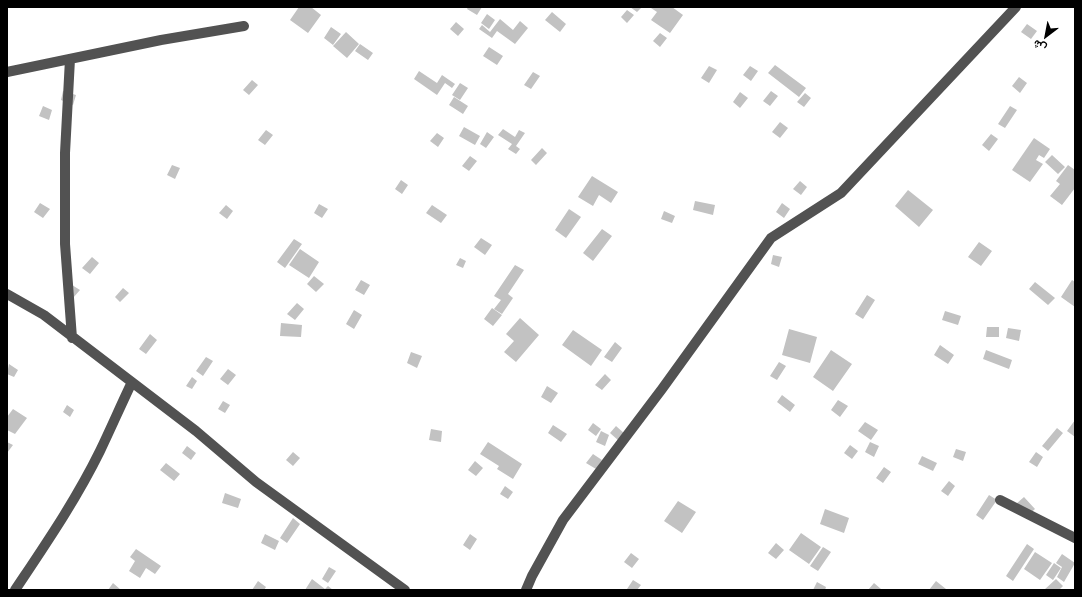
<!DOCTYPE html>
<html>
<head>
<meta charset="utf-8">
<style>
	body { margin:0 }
	#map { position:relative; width:1082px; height:597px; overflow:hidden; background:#fff; font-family:"Space Grotesk",Vazirmatn,sans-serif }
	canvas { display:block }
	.frame { position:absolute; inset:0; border:8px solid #000; pointer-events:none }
	.north { position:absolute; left:1026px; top:16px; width:40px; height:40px; -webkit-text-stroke:3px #fff; paint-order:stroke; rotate:212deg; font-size:11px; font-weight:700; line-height:16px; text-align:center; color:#000 }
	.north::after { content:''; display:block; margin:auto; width:14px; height:18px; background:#000; clip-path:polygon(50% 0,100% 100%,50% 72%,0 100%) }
</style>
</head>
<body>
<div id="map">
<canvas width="1082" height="597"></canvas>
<div class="frame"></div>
<div class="north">ش</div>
</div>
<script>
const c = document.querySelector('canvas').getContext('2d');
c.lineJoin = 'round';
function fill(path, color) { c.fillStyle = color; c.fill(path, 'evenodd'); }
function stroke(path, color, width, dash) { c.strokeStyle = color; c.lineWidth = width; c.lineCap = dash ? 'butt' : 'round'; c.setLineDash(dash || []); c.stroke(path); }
fill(new Path2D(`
	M299,7H311L321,15L308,33L290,20Z
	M468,7H482L477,15L467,9Z
	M630,7H642L637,12Z
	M652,7H672L683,15L670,33L651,20L657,12L651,8Z
	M627,10L634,15L627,23L621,17Z
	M552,12L566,24L560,32L545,20Z
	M487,14L495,20L489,29L481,23Z
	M500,19L513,30L520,21L528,28L515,44L497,31L492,38L479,29L482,25L490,32Z
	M456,22L464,29L458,36L450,29Z
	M1027,24L1037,31L1031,39L1021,32Z
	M331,27L341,34L333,45L324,38Z
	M346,32L359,44L347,58L333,46Z
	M660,33L667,38L660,47L653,41Z
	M360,44L373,53L368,60L355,51Z
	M489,47L503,56L497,65L483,56Z
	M775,65L806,88L799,97L768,73Z
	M709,66L717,70L709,83L701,78Z
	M750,66L758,71L751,81L743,75Z
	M419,71L437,83L442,75L455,84L452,88L445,83L437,95L414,79Z
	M533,72L540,76L531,89L524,85Z
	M1019,77L1027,83L1020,93L1012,86Z
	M252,80L258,85L249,95L243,90Z
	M460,83L468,88L460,100L452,95Z
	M63,91L76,95L73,105L61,100Z
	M771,91L778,96L770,106L763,101Z
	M740,92L748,98L740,108L733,102Z
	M805,93L811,98L804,107L797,102Z
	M454,97L468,106L463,114L449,105Z
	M43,106L52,110L49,120L39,116Z
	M1010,106L1017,110L1005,128L998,124Z
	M780,122L788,128L780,138L772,132Z
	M464,127L480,136L475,145L459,136Z
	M503,129L515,137L519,130L525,133L516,146L520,149L516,154L508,149L512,144L498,135Z
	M266,130L273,135L265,145L258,140Z
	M487,132L494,137L486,148L480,144Z
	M437,133L444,138L438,147L430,141Z
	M991,134L998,139L989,151L982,145Z
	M1034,138L1050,149L1044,158L1039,155L1036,160L1043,164L1030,182L1012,170Z
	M542,148L547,153L536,165L531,160Z
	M1052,155L1065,167L1058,174L1045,162Z
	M470,156L477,161L469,171L462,166Z
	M172,165L180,168L175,179L167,175Z
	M1068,165L1075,170V188L1062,205L1050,196L1060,184L1056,181Z
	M592,176L618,192L611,203L599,195L593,206L578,197Z
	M401,180L408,185L402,194L395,189Z
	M800,181L807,187L801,195L793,189Z
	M908,190L933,210L919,227L895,206Z
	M695,201L715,205L713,215L693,210Z
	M40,203L50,209L43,218L34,212Z
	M782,203L790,209L784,218L776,212Z
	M319,204L328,209L322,218L314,213Z
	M226,205L233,211L227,219L219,213Z
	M432,205L447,215L441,223L426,213Z
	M569,209L581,217L566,238L555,230Z
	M664,211L675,216L672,223L661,219Z
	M602,229L612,236L593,261L583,253Z
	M481,238L492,245L485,255L474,247Z
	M294,239L302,244L285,268L277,262Z
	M979,242L992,251L981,266L968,257Z
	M300,249L319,262L309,278L289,265Z
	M773,255L782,257L779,267L771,264Z
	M92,257L99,263L90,274L82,268Z
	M460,258L466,261L463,268L456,265Z
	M515,265L524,270L508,294L513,298L502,314L494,309L501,300L494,296Z
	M314,276L324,284L316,292L307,284Z
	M361,280L370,285L364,295L355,290Z
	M1072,280L1075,282V307L1061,297Z
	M1035,282L1055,298L1048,305L1029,289Z
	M72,285L80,290L73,298Z
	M123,288L129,293L120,302L115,297Z
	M867,295L875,300L863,319L855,314Z
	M297,303L304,309L295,320L287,314Z
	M492,308L502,315L493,326L484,319Z
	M354,310L362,315L354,329L346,324Z
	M945,311L961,316L958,325L942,320Z
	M520,318L539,335L516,362L504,352L514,341L506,334Z
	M281,323L302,325L301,337L280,336Z
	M987,327H999V337H986Z
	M1008,328L1021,330L1019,341L1006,338Z
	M789,329L817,337L810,363L782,355Z
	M573,330L602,350L591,366L562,345Z
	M150,334L157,340L146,354L139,349Z
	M615,342L622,348L612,362L604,357Z
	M940,345L954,355L948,364L934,355Z
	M831,350L852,364L833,391L813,377Z
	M986,350L1012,360L1009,369L983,359Z
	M411,352L422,356L417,368L407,363Z
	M206,357L213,361L203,376L196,371Z
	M779,362L786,366L777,380L770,376Z
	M9,364L18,370L14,377L7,374Z
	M228,369L236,375L228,385L220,379Z
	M605,374L611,380L602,390L595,385Z
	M192,377L197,381L192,389L186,386Z
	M547,386L558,393L551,403L541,397Z
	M782,395L795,405L790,412L777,402Z
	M838,400L848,406L840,417L831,410Z
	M223,401L230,405L225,413L218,409Z
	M67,405L74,410L70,417L63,412Z
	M13,409L27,418L15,434L7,430V417Z
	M1075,420V437L1067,431Z
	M865,422L878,430L871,440L858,431Z
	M593,423L601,429L596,436L588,430Z
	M553,425L567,434L561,442L548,433Z
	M616,426L625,434L619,441L610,433Z
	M1057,428L1063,433L1048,451L1042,446Z
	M431,429L442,431L441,442L429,440Z
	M601,431L609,435L605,446L596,442Z
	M7,442L13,445L7,453Z
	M488,442L522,464L513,479L497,469L499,466L480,454Z
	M870,442L879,446L874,457L865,452Z
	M850,445L858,451L852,459L844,453Z
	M187,446L196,453L191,460L182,453Z
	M956,449L966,452L963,461L953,457Z
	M293,452L300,458L293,466L286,460Z
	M1036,452L1043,457L1037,467L1029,462Z
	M593,454L602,460L596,469L586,463Z
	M922,456L937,463L933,471L918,464Z
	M475,461L483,468L476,476L468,470Z
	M166,463L180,474L174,481L160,470Z
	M884,467L891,472L883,483L876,478Z
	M949,481L955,486L948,496L941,491Z
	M505,486L513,492L508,499L500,494Z
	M225,493L241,499L238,508L222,503Z
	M989,495L997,500L983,520L976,515Z
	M1024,497L1035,509L1027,516L1016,504Z
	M678,501L696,512L682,533L664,521Z
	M825,509L849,518L844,533L820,524Z
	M293,518L300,524L287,543L280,538Z
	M801,533L821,547L809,564L789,550Z
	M265,534L279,541L275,550L261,543Z
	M470,534L477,539L470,550L463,545Z
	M776,543L784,550L776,559L768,553Z
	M1027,544L1034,549L1013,581L1006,576Z
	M823,547L831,552L818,571L810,566Z
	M136,549L161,566L155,574L146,568L140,578L129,571L135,561L130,557Z
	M1035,552L1052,563L1040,580L1024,569Z
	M631,553L639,559L632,568L624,562Z
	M1062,554L1075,563L1064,582L1057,577L1062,567L1056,563Z
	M1054,563L1061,568L1053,580L1046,575Z
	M329,567L336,571L328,583L322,579Z
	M312,579L325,589L328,586L333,590H305Z
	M1056,579L1063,586L1059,590H1044Z
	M633,580L641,585L637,590H628L627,589Z
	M258,581L266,587L264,590H252Z
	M936,581L946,589L945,590H929Z
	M817,582L826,587L825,590H813Z
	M113,583L121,590H108Z
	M874,583L881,589L880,590H868Z`), '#c2c2c2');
stroke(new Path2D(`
	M70,59L65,153V244L72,338
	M7,72L161,40L244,26
	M7,294L44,315L196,431L256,482L405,590
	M1000,500L1075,538
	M15,590C45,545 76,500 100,451C111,428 121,405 132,382
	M526,590L532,576L563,520L662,389L771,238L841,193L1016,7`), '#525252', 10);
</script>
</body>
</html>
